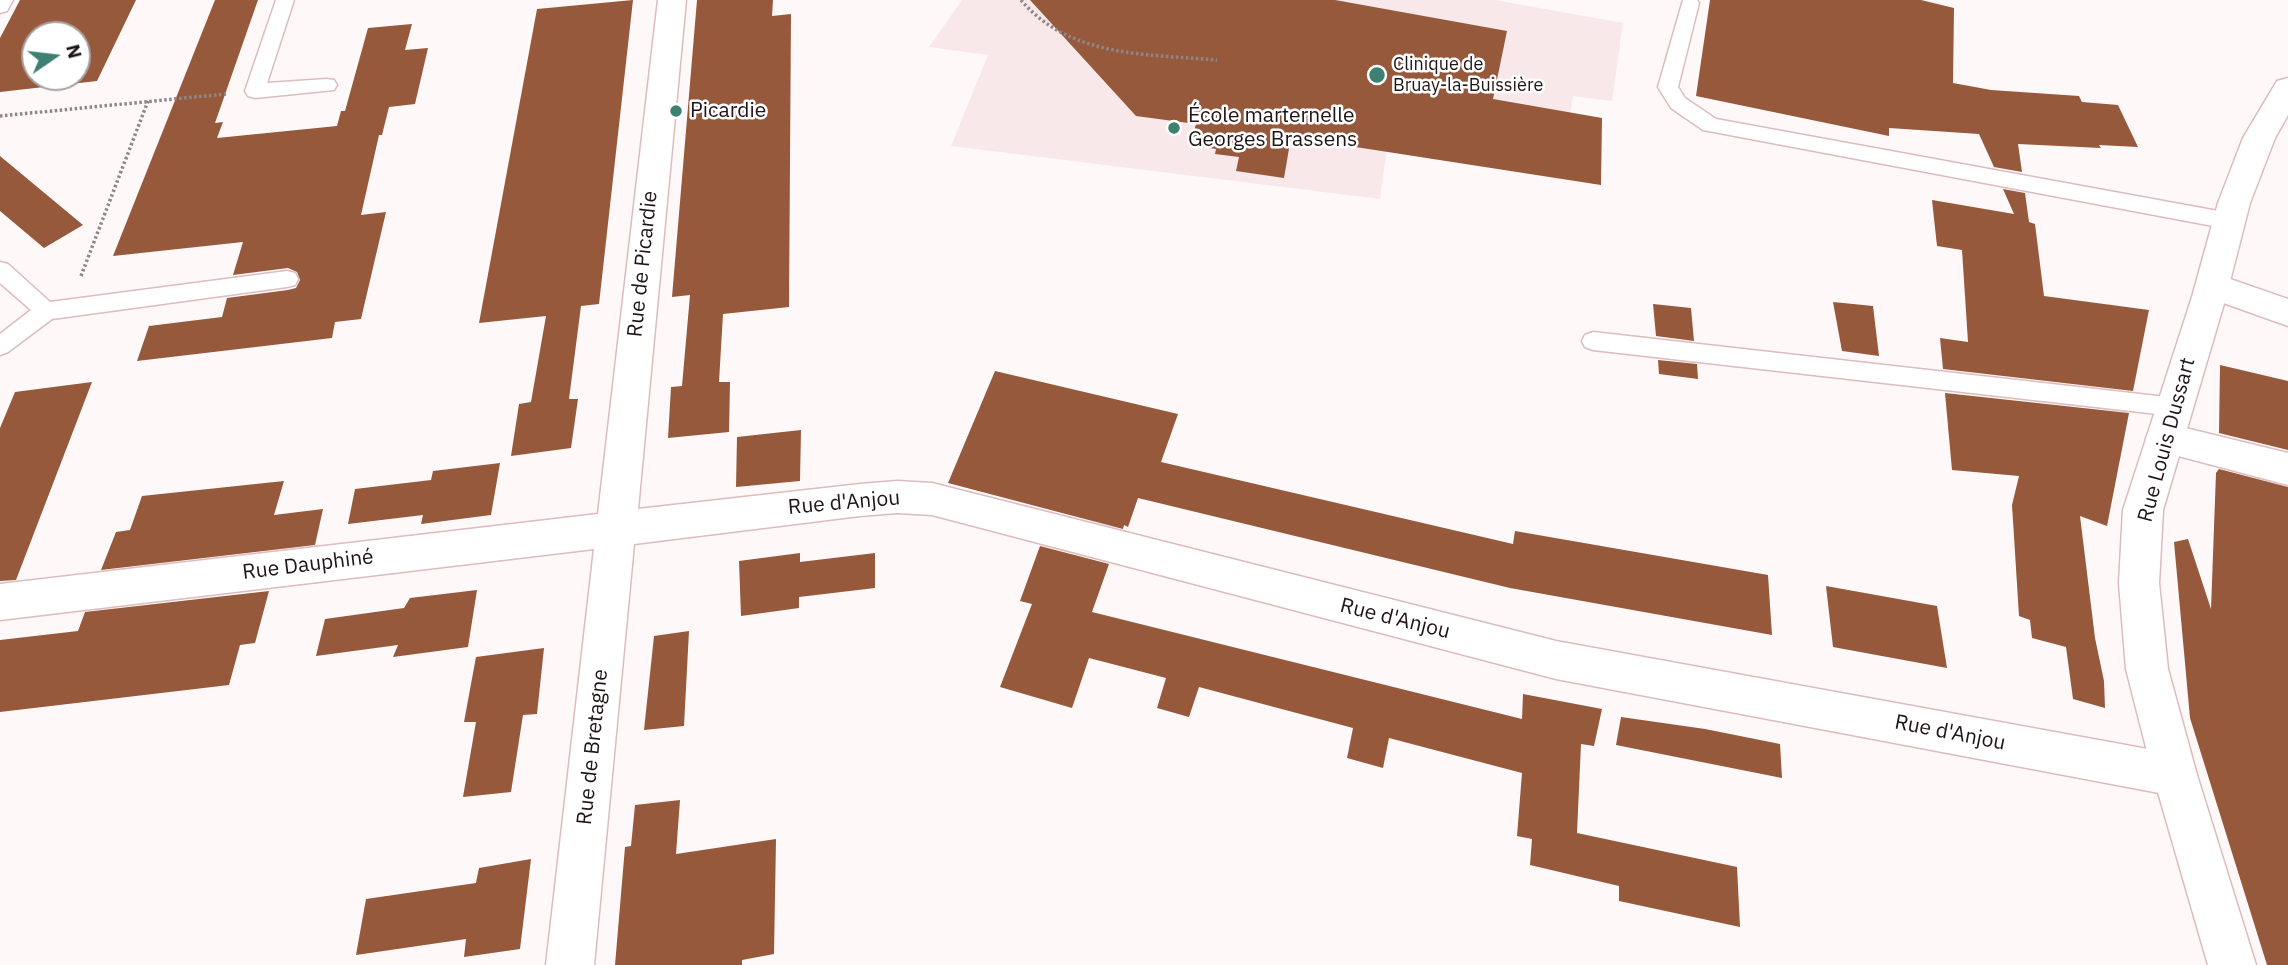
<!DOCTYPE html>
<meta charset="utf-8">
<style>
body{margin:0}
#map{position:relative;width:2288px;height:965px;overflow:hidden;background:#fff8f9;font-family:"IBM Plex Sans",sans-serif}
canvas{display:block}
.north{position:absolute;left:21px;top:21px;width:70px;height:70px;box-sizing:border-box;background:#fff;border:2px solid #a6a1a2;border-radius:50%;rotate:76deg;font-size:19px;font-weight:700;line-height:28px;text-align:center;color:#201516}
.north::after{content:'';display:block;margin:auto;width:24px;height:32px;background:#3e8173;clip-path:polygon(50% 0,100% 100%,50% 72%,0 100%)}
</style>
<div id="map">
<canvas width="2288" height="965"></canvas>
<div class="north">N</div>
</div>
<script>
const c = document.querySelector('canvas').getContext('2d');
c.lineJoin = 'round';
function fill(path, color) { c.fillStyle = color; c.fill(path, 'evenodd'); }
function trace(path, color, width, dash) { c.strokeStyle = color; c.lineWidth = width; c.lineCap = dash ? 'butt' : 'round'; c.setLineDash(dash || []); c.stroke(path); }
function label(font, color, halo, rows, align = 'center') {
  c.font = font + ' "IBM Plex Sans",sans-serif'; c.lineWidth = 5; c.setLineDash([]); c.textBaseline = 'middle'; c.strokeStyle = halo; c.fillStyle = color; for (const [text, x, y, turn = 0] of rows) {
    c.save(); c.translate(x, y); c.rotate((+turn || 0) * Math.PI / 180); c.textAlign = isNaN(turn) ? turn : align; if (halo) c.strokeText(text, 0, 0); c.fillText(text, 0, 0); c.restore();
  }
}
fill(new Path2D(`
 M962 0H1495L1623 23 1612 101 1573 96 1570 113 1392 110 1380 199 951 146 988 55 929 47Z`), '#f9e8e9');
fill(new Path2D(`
 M20 0H136L97 81 0 92V38ZM35 35H77V77H35Z
 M215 0H258L215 123 223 122 217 138 337 126 341 111H345L368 28 412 24 405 50 428 48 415 104 389 107 382 135H379L361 215 386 212 361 319 335 322 332 338 137 361 149 326 222 317 227 298 288 290 296 288 300 280 297 272 288 268 233 275 243 242 113 256Z
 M633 0 599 304 581 306 569 399H578L571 448 511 456 519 404 531 402 546 316 479 323 537 9Z
 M697 0H773L772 16 791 14 789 307 723 314 719 382H730L729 432 668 438 671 387 682 386 690 295 672 297Z
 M1030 0H1335L1507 31 1493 99 1602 118 1601 185 1291 137 1284 178 1236 171 1239 157 1215 154 1216 149 1190 145 1196 124 1136 116Z
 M1710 0H1921L1954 8 1953 83 1991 90 2079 96 2082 102 2118 105 2138 147 2099 145 2101 148 2018 144 2022 172 1994 167 1979 134 1889 128V136L1696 96Z
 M0 156 83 225 44 248 0 211Z
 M2003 189 2025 193 2029 222 2035 224 2044 296 2149 310 2133 391 1943 369 1940 338 1968 342 1962 250 1937 246 1932 200 2014 214Z
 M1833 302 1873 306 1879 356 1842 351Z
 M1653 304 1691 308 1694 341 1656 336Z
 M1658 360 1697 364 1698 379 1659 374Z
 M2220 365 2288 381V450L2219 433Z
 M995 371 1178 414 1161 462 1513 544 1515 531 1768 575 1772 635 1510 588 1138 498 1128 527 1124 525 1123 529 948 483Z
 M92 382 16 580 0 581V428L15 392Z
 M1945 393 2129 413 2107 526 2080 516 2095 638 2104 681 2105 708 2073 699 2066 647 2032 638 2030 620 2019 616 2012 505 2019 476 1952 470Z
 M801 430 800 481 736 487 737 437Z
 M500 463 491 515 421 524 423 515 348 524 355 489 431 480 433 471Z
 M2219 469 2288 487V965H2267L2190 718 2174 542 2188 539 2211 609 2216 473Z
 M284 481 274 515 323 509 315 545 101 570 116 532 130 530 142 496Z
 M1040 546 1109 564 1092 612 1522 719 1523 694 1602 709 1594 746 1581 744 1577 833 1737 867 1740 927 1619 901V886L1530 865 1532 839 1517 836 1522 773 1389 738 1383 768 1347 758 1353 728 1199 687 1189 717 1157 708 1166 678 1089 658 1072 708 1000 687 1032 604 1020 601Z
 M800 553V562L875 553V588L799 597V608L741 616 739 561Z
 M1826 586 1937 606 1947 668 1833 647Z
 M477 590 468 647 393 657 398 645 316 656 325 619 404 608 410 598Z
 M269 591 255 643 240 645 229 685 0 712V640L78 631 85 612Z
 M689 631 684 726 644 730 654 636Z
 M544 648 537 714 523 715 511 792 463 797 476 722H464L476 657Z
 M1621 717 1705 729 1780 744 1782 778 1616 745Z
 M680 800 676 854 776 839 774 954 742 960V965H615L625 847 631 846 635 805Z
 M531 859 520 949 464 957 466 939 356 955 366 899 476 883 479 868Z`), '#96593b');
const lane = new Path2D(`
 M0 0H13L7 11 0 13Z
 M276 0H294L267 83 327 79 334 80 337 85 334 90 255 98 248 96 245 91Z
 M1683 0H1697L1699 3 1678 87 1685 98 1716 119 2229 213 2236 216 2240 221 2236 226 2229 229 1703 130 1671 108 1658 87Z
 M0 262 8 264 50 302 287 271 295 273 298 279 295 285 287 287 52 319 8 352 0 355V334L31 310 0 283Z
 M1593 332 2175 398 2183 400 2187 407 2183 414 2175 416 1593 350 1585 347 1582 341 1585 335Z`);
const street = new Path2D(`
 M658 0H686L638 509 860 484 897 481 932 483 1556 641 2175 754 2191 760 2197 775 2191 790 2175 796 1556 679 932 515 897 513 860 516 634 544 594 965H546L594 549 0 620V584L598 514Z
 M2213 273 2288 299V326L2201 295 2196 286 2201 277Z
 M2165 423 2288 453V485L2152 449 2146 438 2152 427Z`);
const secondary = new Path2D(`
 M2288 78V115L2275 138 2250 203 2226 297 2163 510 2159 583 2168 669 2197 775 2256 965H2208L2153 775 2126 669 2119 583 2123 510 2192 297 2218 203 2243 138 2277 81Z`);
trace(lane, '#dcbcbe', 3);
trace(street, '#dcbcbe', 3);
trace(secondary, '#dcbcbe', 3);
trace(new Path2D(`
 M1021 0C1070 58 1147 54 1217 60
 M0 116 226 94
 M81 276 148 101`), '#8f8687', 3.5, [2.5, 2.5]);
fill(lane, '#fff');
fill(street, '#fff');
fill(secondary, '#fff');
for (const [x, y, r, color] of [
 [1377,75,9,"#3e8173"],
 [676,111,7,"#3e8173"],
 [1174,128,7,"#3e8173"]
]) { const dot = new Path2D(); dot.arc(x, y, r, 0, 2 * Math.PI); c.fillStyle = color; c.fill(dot); trace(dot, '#fff', 2.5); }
label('18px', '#201516', '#fff', [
 ["Clinique de",1393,65],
 ["Bruay-la-Buissière",1393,86]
], 'left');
label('21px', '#201516', '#fff', [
 ["Picardie",690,111],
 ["École marternelle",1188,116],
 ["Georges Brassens",1188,140]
], 'left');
label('21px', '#201516', '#fff', [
 ["Rue de Picardie",643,264,-84],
 ["Rue Louis Dussart",2167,440,-75],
 ["Rue d'Anjou",844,503,-5],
 ["Rue Dauphiné",308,565,-7],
 ["Rue d'Anjou",1395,619,14],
 ["Rue d'Anjou",1950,733,11],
 ["Rue de Bretagne",593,747,-84]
]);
</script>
